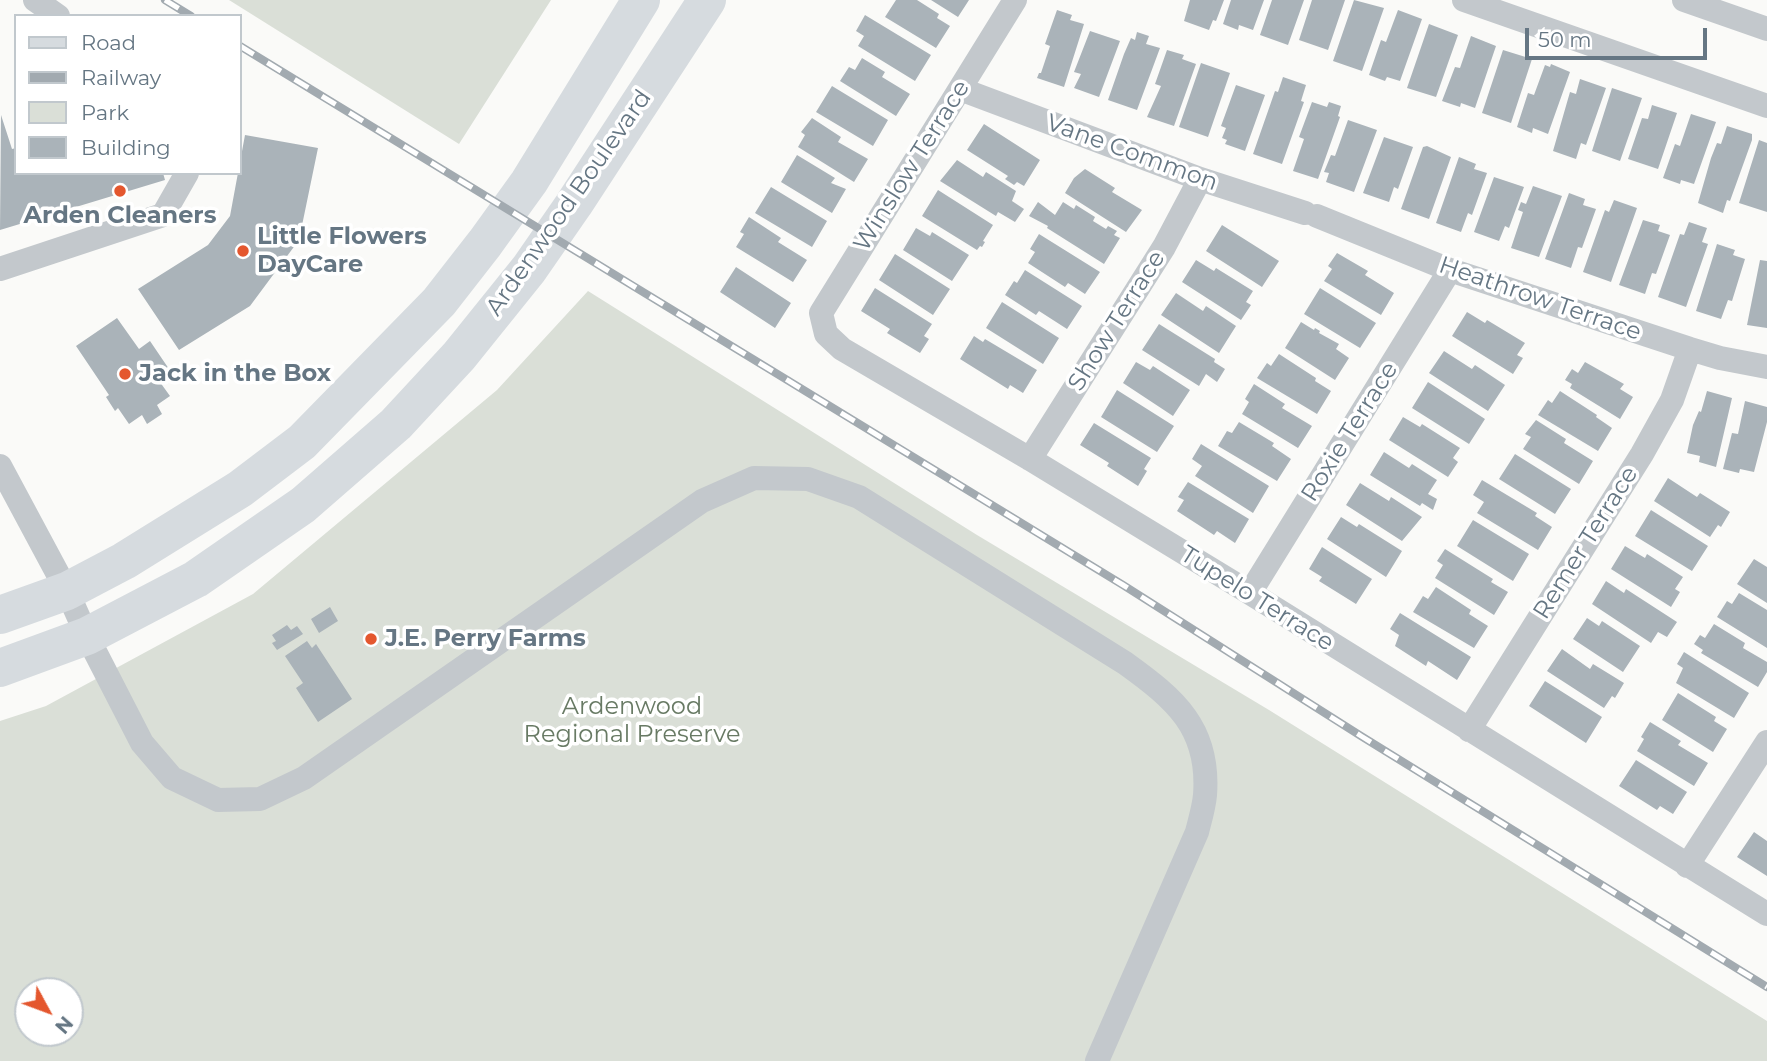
<!DOCTYPE html>
<style>
body{margin:0}
#map{position:relative;width:1767px;height:1061px;overflow:hidden;background:#fafaf8;font-family:Montserrat,sans-serif}
canvas{display:block}
.legend{position:absolute;left:14px;top:14px;width:228px;height:161px;box-sizing:border-box;background:#fff;border:2px solid #c1c8cd;margin:0;padding:9px 12px;list-style:none;font-size:21px;color:#657683}
.legend li{display:flex;align-items:center;gap:14px;height:35px}
.legend b{width:35px;border:2px solid #c1c8cd}
.north{position:absolute;left:14px;top:977px;width:70px;height:70px;box-sizing:border-box;background:#fff;border:2px solid #c1c8cd;border-radius:50%;rotate:131deg;font-size:19px;font-weight:700;line-height:28px;text-align:center;color:#657683}
.north::after{content:'';display:block;margin:auto;width:24px;height:32px;background:#e4572e;clip-path:polygon(50% 0,100% 100%,50% 72%,0 100%)}
.scale{position:absolute;left:1525px;top:28px;width:182px;height:32px;box-sizing:border-box;border:4px solid #657683;border-top:0;padding-left:9px;font-size:21px;line-height:24px;white-space:nowrap;color:#657683;-webkit-text-stroke:5px #fff;paint-order:stroke}
</style>
<div id="map">
<canvas width="1767" height="1061"></canvas>
<ul class="legend">
<li><b style="height:9px;background:#d6dbdf"></b>Road</li>
<li><b style="height:9px;background:#a2aab0"></b>Railway</li>
<li><b style="height:19px;background:#dadfd7"></b>Park</li>
<li><b style="height:19px;background:#aab3b9"></b>Building</li>
</ul>
<div class="north">N</div>
<div class="scale">50 m</div>
</div>
<script>
const c = document.querySelector('canvas').getContext('2d');
c.lineJoin = 'round';
function fill(path, color) { c.fillStyle = color; c.fill(path, 'evenodd'); }
function trace(path, color, width, dash) { c.strokeStyle = color; c.lineWidth = width; c.lineCap = dash ? 'butt' : 'round'; c.setLineDash(dash || []); c.stroke(path); }
function label(font, color, halo, rows, align = 'center') {
  c.font = font + ' Montserrat,sans-serif'; c.lineWidth = 7; c.setLineDash([]); c.textBaseline = 'middle'; c.strokeStyle = halo; c.fillStyle = color; for (const [text, x, y, turn = 0] of rows) {
    c.save(); c.translate(x, y); c.rotate((+turn || 0) * Math.PI / 180); c.textAlign = isNaN(turn) ? turn : align; if (halo) c.strokeText(text, 0, 0); c.fillText(text, 0, 0); c.restore();
  }
}
fill(new Path2D(`
 M229 0H551L459 144Z
 M588 291 977 535 1269 710 1767 1021V1061H0V721L46 706 253 594 497 390ZM28 991H70V1033H28Z`), '#dadfd7');
fill(new Path2D(`
 M896 0H917L939 14 937 18 950 26 936 48 885 17Z
 M931 0H969L958 17Z
 M1190 0H1224L1216 21 1213 20 1209 30 1184 21Z
 M1231 0H1264L1253 30 1239 25 1238 30 1223 24Z
 M1272 0H1304L1288 45 1260 35Z
 M1312 0H1345L1328 50 1299 40Z
 M1354 0 1384 8 1362 71 1333 61Z
 M1057 10 1072 15 1070 20 1084 24 1064 87 1037 78 1039 73H1041L1050 46 1045 44Z
 M1398 10 1422 19 1400 81 1387 77 1385 81 1369 75 1381 40 1386 42Z
 M865 15 931 55 915 81 858 46 864 36 856 31Z
 M1429 24 1458 35 1436 97 1407 88Z
 M1090 31 1120 41 1099 97 1074 88 1081 74 1074 72Z
 M1137 32 1149 36 1146 44 1160 48 1137 110 1108 100 1124 54 1131 38 1135 40Z
 M1471 36 1496 46 1475 108 1461 103 1460 107 1442 101 1455 67 1460 68Z
 M1167 50 1184 55 1182 59 1196 64 1174 126 1147 117 1161 86 1155 84Z
 M1503 50 1532 59 1511 123 1482 113Z
 M862 58 885 72 882 77 910 94 896 116 840 81 849 67 855 70Z
 M1201 63 1230 73 1208 137 1179 127Z
 M1551 64 1570 72 1548 134 1533 128 1532 133 1517 127 1528 93 1534 95 1545 65 1550 67Z
 M1283 77 1306 85 1301 101 1304 102 1282 164 1253 154 1275 91 1278 92Z
 M1580 79 1606 88 1586 145 1581 143 1576 159 1553 151 1570 92 1576 94Z
 M1236 85 1265 95 1245 151 1225 144 1227 140 1222 138 1226 128 1221 126Z
 M832 86 888 120 873 146 816 112Z
 M1612 88 1642 98 1620 161 1592 151Z
 M1312 102 1327 107 1329 102 1341 106 1338 116 1340 117 1318 179 1293 171 1304 139 1299 137Z
 M1652 105 1677 113 1658 169 1628 159 1642 118 1648 119Z
 M1691 114 1716 122 1694 184 1681 180 1680 184 1663 178 1675 144 1680 146Z
 M1 115 12 149 16 148V173H163L165 180 0 230Z
 M812 118 841 137 838 142 868 159 854 182 798 147 805 135 801 132Z
 M1348 120 1377 130 1354 192 1326 182 1329 173 1324 172 1331 155 1335 156Z
 M984 124 1040 160 1024 186 1017 182 1014 185 1005 179 1008 176 967 150Z
 M1727 126 1752 134V140L1730 201 1727 200 1723 213 1698 203 1711 158 1717 143 1721 144Z
 M245 135 318 148 299 240 250 306 179 350 138 289 208 245 230 216Z
 M1384 137 1413 147 1398 189 1394 187 1389 202 1363 193Z
 M1759 140 1767 143V212L1739 203Z
 M1427 146 1451 157 1429 219 1401 209 1423 147Z
 M797 155 835 178 831 183 846 189 832 213 781 182Z
 M1459 157 1476 164 1474 169 1487 173 1472 215 1468 213 1461 232 1436 223Z
 M957 160 983 177 986 172 1016 191 1012 201 1024 209 1015 222 998 212 996 216 940 181Z
 M1085 169 1115 188 1112 192 1142 210 1126 232 1065 193 1074 178Z
 M1494 177 1524 187 1509 228 1505 226 1499 241 1474 232Z
 M1533 186 1562 196 1539 257 1511 248 1523 212 1518 210 1521 202 1526 204Z
 M771 187 827 221 812 247 755 213Z
 M938 190 993 225 983 241 985 242 982 247 980 246 977 250 922 216Z
 M1569 193 1585 199 1583 205 1596 209 1582 248 1578 247 1571 268 1545 259Z
 M1614 200 1637 208 1611 282 1583 272 1605 210 1609 212Z
 M1038 202 1055 215 1063 202 1074 209 1076 205 1095 217 1093 221 1106 229 1108 226 1117 231 1114 235 1120 238 1104 264 1047 228 1048 226 1029 216Z
 M749 217 781 238 778 242 807 260 793 282 736 247 744 234 740 232Z
 M1643 220 1660 225 1658 231 1670 235 1656 274 1652 273 1645 294 1619 285Z
 M1689 222 1707 228 1702 242 1708 244 1686 307 1658 297 1680 234 1684 235Z
 M1222 225 1279 261 1262 287 1206 251Z
 M916 228 930 236 932 232 969 255 952 281 903 250Z
 M1039 234 1100 272 1085 294 1068 283 1065 287 1028 263 1035 252 1030 249Z
 M1717 244 1735 250 1733 255 1745 259 1732 301 1728 300 1721 319 1696 311Z
 M1337 253 1368 271 1365 275 1394 293 1381 315 1324 281 1332 269 1328 266Z
 M895 254 950 289 933 315 879 280Z
 M1196 260 1214 271 1216 268 1253 291 1246 302 1251 305 1241 320 1182 282Z
 M1760 260 1767 261V328L1747 325Z
 M736 267 791 303 775 328 720 292Z
 M1025 270 1082 306 1067 329 1039 311 1036 315 1005 295 1014 281 1017 283Z
 M875 288 932 324 924 336 929 339 920 353 887 333 890 329 861 311Z
 M1320 288 1376 323 1360 348 1304 314Z
 M1176 293 1203 311 1206 306 1236 326 1219 353 1161 315Z
 M1002 302 1059 338 1043 364 986 328Z
 M1467 312 1485 323 1487 320 1525 343 1517 355 1523 358 1513 374 1452 336Z
 M117 318 139 349 150 341 169 369 157 378 170 396 157 405 162 414 147 424 142 415 129 424 118 408 115 411 106 397 109 395 76 346Z
 M1301 322 1314 330 1315 328 1320 331 1319 333 1339 344 1336 349 1349 358 1335 380 1285 348Z
 M1159 324 1215 359 1214 362 1225 369 1217 382 1206 374 1199 386 1142 350Z
 M974 336 983 342 985 339 1037 370 1023 393 1010 385 1008 389 960 359Z
 M1444 351 1472 369 1475 365 1505 385 1488 411 1429 373Z
 M1279 354 1316 378 1315 381 1331 391 1317 414 1257 378 1267 363 1271 366Z
 M1136 362 1150 370 1153 366 1190 390 1173 416 1123 383Z
 M1585 362 1624 384 1620 389 1633 397 1620 419 1570 388 1572 384 1565 380 1572 369 1578 373Z
 M1428 382 1485 419 1469 444 1412 408Z
 M1254 384 1285 404 1282 408 1312 426 1298 448 1242 414 1249 402 1245 399Z
 M1117 390 1174 426 1157 452 1101 417Z
 M1560 391 1597 415 1596 417 1612 428 1598 451 1538 415 1548 400 1552 403Z
 M1707 391 1732 398 1716 467 1699 462 1700 456 1687 453 1693 425 1699 411 1701 412Z
 M1745 401 1767 407V422L1754 472 1740 469 1739 473 1723 469 1732 433 1738 434Z
 M1403 417 1420 427 1422 424 1460 448 1453 458 1458 462 1448 477 1389 440Z
 M1536 420 1566 439 1564 443 1593 461 1579 484 1523 449 1531 437 1525 434Z
 M1239 422 1274 443 1272 446 1291 459 1277 481 1218 446 1227 431 1232 433Z
 M1094 423 1151 458 1144 469 1147 471 1138 486 1107 466 1109 463 1080 445Z
 M1201 444 1269 486 1253 513 1195 476 1202 466 1192 459Z
 M1384 452 1409 468 1412 464 1437 480 1428 494 1437 499 1433 510 1422 503 1420 506 1370 475Z
 M1515 454 1571 489 1555 514 1499 479Z
 M1668 478 1697 497 1700 493 1730 512 1721 527 1718 525 1710 537 1654 501Z
 M1482 480 1537 513 1535 516 1552 527 1538 550 1477 513 1484 502 1473 495Z
 M1188 482 1249 519 1235 543 1217 531 1214 535 1177 511 1184 500 1178 497Z
 M1360 483 1389 501 1391 497 1422 517 1402 541 1346 505Z
 M1651 510 1708 546 1692 571 1635 536Z
 M1341 517 1357 527 1359 524 1402 551 1386 577 1327 539Z
 M1473 520 1529 554 1513 581 1457 546Z
 M1625 546 1645 558 1647 554 1683 577 1675 589 1680 592 1671 607 1611 569Z
 M1322 547 1372 579 1356 604 1319 581 1322 577 1309 569Z
 M1445 549 1493 579 1491 582 1508 592 1494 615 1435 578 1443 565 1437 561Z
 M1754 559 1767 567V603L1737 584Z
 M1606 581 1624 593 1626 589 1677 622 1667 637 1658 632 1651 643 1592 604Z
 M1436 587 1471 610 1469 614 1488 626 1474 648 1413 612 1423 596 1428 599Z
 M1739 593 1767 610V648L1717 617 1727 601 1732 604Z
 M330 607 338 621 319 633 311 619Z
 M1400 613 1471 657 1457 680 1428 661 1426 666 1395 646 1399 635 1390 629Z
 M1587 618 1599 626 1602 621 1640 646 1623 672 1573 639Z
 M1714 624 1745 643 1743 648 1767 662V672L1758 687 1701 653 1703 650 1694 644 1700 635 1705 638Z
 M287 625 291 630 297 626 303 634 277 650 272 643 276 641 272 635Z
 M307 641 312 648 316 644 352 699 318 722 296 688 303 683 285 656Z
 M1562 649 1590 669 1593 664 1624 683 1615 698 1612 696 1604 708 1547 671Z
 M1684 652 1749 693 1734 718 1676 683 1683 668 1677 664Z
 M1545 681 1602 717 1586 743 1529 706Z
 M1678 693 1716 717 1714 721 1727 729 1713 752 1662 720Z
 M1650 722 1681 741 1678 745 1708 763 1694 786 1637 751 1644 739 1641 737Z
 M1636 760 1687 792 1673 814 1660 806 1657 810 1619 786Z
 M1754 832 1767 841V876L1737 857Z`), '#aab3b9');
trace(new Path2D(`
 M35 0 58 16
 M1015 0 821 313 826 334 842 349 1030 459 1250 593 1767 914
 M1464 0 1767 106
 M1684 0 1767 29
 M960 89 1200 179 1305 213
 M1317 216 1450 270 1690 349 1720 358 1767 367
 M0 269 163 215 187 173
 M1030 459 1164 247 1200 179
 M0 466 67 591 87 636 142 743 172 778 218 800 260 799 304 778 702 501 754 478 808 479 859 497 1125 663C1175 699 1210 728 1205 795 1204 807 1200 820 1197 832L1097 1061
 M1250 593 1450 270
 M1469 730 1642 454 1672 400 1690 349
 M1687 866 1767 742`), '#c3c8cc', 24);
trace(new Path2D(`
 M0 615 67 591 124 561 240 489 302 442 439 302 485 243 529 182 641 0
 M0 668 87 636 196 579 303 505 396 424 459 356 529 269 574 204 707 0`), '#d6dbdf', 38);
const rail = new Path2D(`
 M165 0 191 16
 M240 46 1123 585 1361 736 1767 987`);
trace(rail, '#a2aab0', 8);
trace(rail, '#fff', 5, [16]);
for (const [x, y, r, color] of [
 [120,191,7,"#e4572e"],
 [243,251,7,"#e4572e"],
 [125,374,7,"#e4572e"],
 [371,639,7,"#e4572e"]
]) { const dot = new Path2D(); dot.arc(x, y, r, 0, 2 * Math.PI); c.fillStyle = color; c.fill(dot); trace(dot, '#fff', 2.5); }
label('24px', '#657683', '#fff', [
 ["Vane Common",1132,153,20],
 ["Winslow Terrace",912,166,-58],
 ["Ardenwood Boulevard",569,203,-55],
 ["Heathrow Terrace",1540,299,19],
 ["Show Terrace",1117,321,-58],
 ["Roxie Terrace",1350,432,-58],
 ["Remer Terrace",1586,543,-58],
 ["Tupelo Terrace",1257,599,32]
]);
label('bold 24px', '#657683', '#fff', [
 ["Arden Cleaners",120,216,"center"],
 ["Little Flowers",257,237],
 ["DayCare",257,265],
 ["Jack in the Box",139,374],
 ["J.E. Perry Farms",385,639]
], 'left');
label('24px', '#687a64', '#fff', [
 ["Ardenwood",632,707],
 ["Regional Preserve",632,735]
]);
</script>
